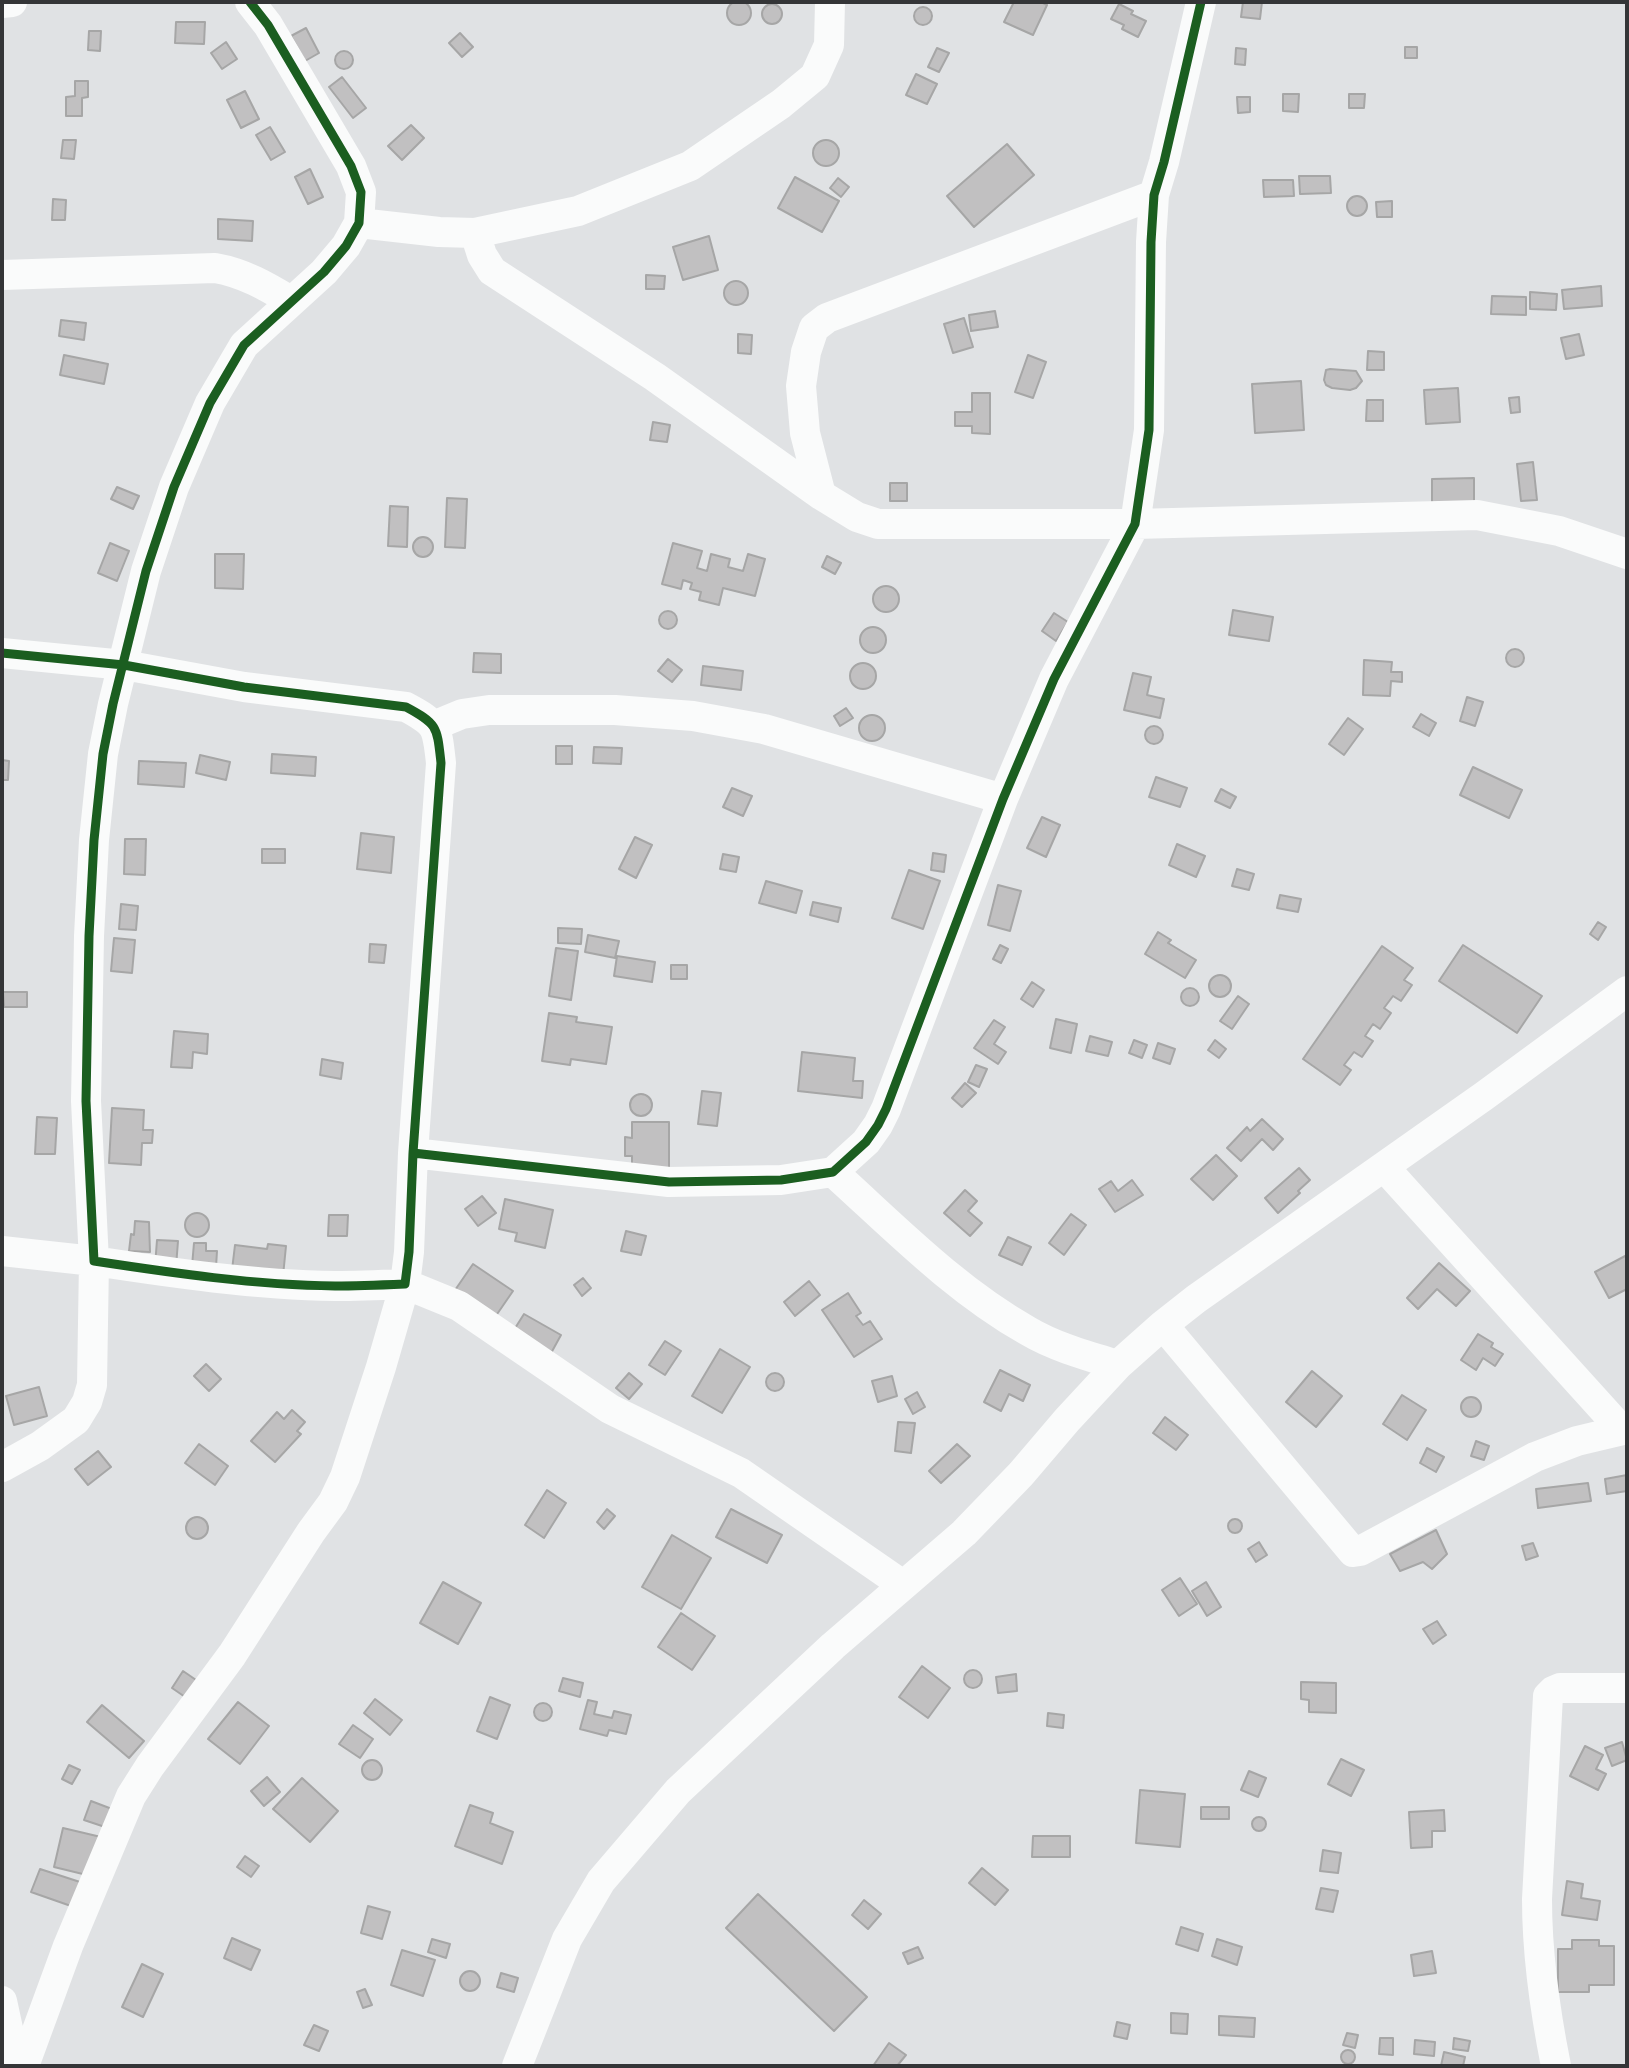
<!DOCTYPE html>
<style>
body{margin:0}
#map{position:relative;width:1629px;height:2068px;overflow:hidden;background:#e0e2e4;font-family:Inter,sans-serif}
canvas{display:block}
.frame{position:absolute;inset:0;border:4px solid #343537;pointer-events:none}
</style>
<div id="map">
<canvas width="1629" height="2068"></canvas>
<div class="frame"></div>
</div>
<script>
const c = document.querySelector('canvas').getContext('2d');
c.lineJoin = 'round';
function fill(path, color) { c.fillStyle = color; c.fill(path, 'evenodd'); }
function trace(path, color, width, dash) { c.strokeStyle = color; c.lineWidth = width; c.lineCap = dash ? 'butt' : 'round'; c.setLineDash(dash || []); c.stroke(path); }
const building = new Path2D(`
 M727 13a12 12 0 1 1 24 0a12 12 0 1 1-24 0Z
 M1014 2H1041L1047 5 1033 35 1004 22Z
 M1243 2H1262L1260 19 1241 17Z
 M762 14a10 10 0 1 1 20 0a10 10 0 1 1-20 0Z
 M1119 4 1133 11 1131 14 1146 21 1138 37 1122 29 1124 25 1111 19Z
 M914 16a9 9 0 1 1 18 0a9 9 0 1 1-18 0Z
 M176 22H205L204 44 175 43Z
 M306 28 319 53 305 61 291 36Z
 M89 31H101L100 51 88 50Z
 M460 33 473 47 462 57 449 43Z
 M226 42 237 59 222 69 211 53Z
 M1405 47H1417V58H1405Z
 M937 48 949 53 939 72 928 67Z
 M1236 48 1246 49 1245 65 1235 64Z
 M335 60a9 9 0 1 1 18 0a9 9 0 1 1-18 0Z
 M916 74 937 84 927 104 906 95Z
 M342 77 366 108 353 118 329 87Z
 M75 81H88V97L82 98V116H66V97L75 96Z
 M245 91 259 119 241 128 227 100Z
 M1283 94H1299L1298 112 1283 111Z
 M1349 94H1365L1364 108H1349Z
 M1237 97H1250V112L1238 113Z
 M411 125 424 138 402 160 388 146Z
 M270 127 285 152 271 160 256 135Z
 M63 140H76L74 159 61 158Z
 M813 153a13 13 0 1 1 26 0a13 13 0 1 1-26 0Z
 M1007 144 1034 175 974 227 947 196Z
 M310 169 323 197 308 204 295 177Z
 M1299 176H1330L1331 193 1300 194Z
 M795 177 839 201 822 232 778 208Z
 M838 178 849 187 841 197 830 188Z
 M1263 180H1293L1294 196 1264 197Z
 M1347 206a10 10 0 1 1 20 0a10 10 0 1 1-20 0Z
 M53 199 66 200 65 220H52Z
 M1392 201V217H1377L1376 202Z
 M218 219 253 221 252 241 218 239Z
 M709 236 718 270 683 280 673 247Z
 M646 275 665 276 664 289H646Z
 M724 293a12 12 0 1 1 24 0a12 12 0 1 1-24 0Z
 M1601 286 1602 306 1564 309 1562 290Z
 M1530 292 1557 294 1556 310 1530 309Z
 M1492 296 1526 297V315L1491 314Z
 M995 311 998 327 971 331 969 315Z
 M964 318 973 347 953 353 944 324Z
 M61 320 86 323 84 340 59 336Z
 M738 334 752 335 751 354 738 353Z
 M1579 334 1584 355 1566 359 1561 338Z
 M1368 351 1384 352V370H1367Z
 M64 355 108 364 104 384 60 375Z
 M1028 355 1046 362 1033 398 1015 392Z
 M1330 369 1356 371 1362 381 1356 388 1350 390 1332 388 1326 385 1324 380 1326 370Z
 M1301 381 1304 430 1255 433 1252 384Z
 M1458 388 1460 422 1426 424 1424 390Z
 M972 393H990V434L972 433V426H955V412H972Z
 M1519 397 1520 412 1511 413 1509 398Z
 M1367 400H1383V421H1366Z
 M653 422 670 425 667 442 650 440Z
 M1533 462 1537 500 1521 501 1517 464Z
 M1474 478V504L1432 505V479Z
 M890 483H907V501H890Z
 M117 487 139 496 133 509 111 499Z
 M447 498 467 499 465 548 445 547Z
 M390 506 408 507 407 547 388 546Z
 M413 547a10 10 0 1 1 20 0a10 10 0 1 1-20 0Z
 M110 543 129 551 117 581 98 573Z
 M673 543 702 551 697 568 707 571 711 554 730 559 728 567 743 571 748 554 765 559 755 596 723 588 719 605 699 600 701 592 690 589 692 583 683 580 681 589 662 584Z
 M215 554H244L243 589 215 588Z
 M827 556 841 563 835 574 822 567Z
 M873 599a13 13 0 1 1 26 0a13 13 0 1 1-26 0Z
 M1233 610 1273 617 1269 641 1229 635Z
 M659 620a9 9 0 1 1 18 0a9 9 0 1 1-18 0Z
 M1054 613 1068 622 1056 641 1042 631Z
 M860 640a13 13 0 1 1 26 0a13 13 0 1 1-26 0Z
 M1506 658a9 9 0 1 1 18 0a9 9 0 1 1-18 0Z
 M474 653 501 654V673L473 672Z
 M668 659 682 670 672 682 658 671Z
 M1364 660 1392 662 1391 672H1402V682L1391 681 1390 696 1363 695Z
 M850 676a13 13 0 1 1 26 0a13 13 0 1 1-26 0Z
 M703 666 743 671 741 690 701 685Z
 M1133 673 1151 677 1147 695 1164 699 1160 718 1124 710Z
 M1467 697 1483 702 1475 726 1460 721Z
 M846 708 853 718 840 726 834 716Z
 M1421 714 1436 723 1429 736 1413 727Z
 M859 728a13 13 0 1 1 26 0a13 13 0 1 1-26 0Z
 M1348 718 1363 729 1344 755 1329 744Z
 M1145 735a9 9 0 1 1 18 0a9 9 0 1 1-18 0Z
 M556 746H572V764H556Z
 M594 747 622 748 621 764 593 763Z
 M272 754 316 757 315 776 271 773Z
 M200 755 230 762 226 780 196 773Z
 M2 760 9 761 8 780H2Z
 M139 761 186 763 184 787 138 784Z
 M1473 767 1522 790 1509 818 1460 795Z
 M1156 777 1187 788 1180 807 1149 797Z
 M732 788 752 796 743 816 723 807Z
 M1221 789 1236 797 1230 808 1215 801Z
 M1042 817 1060 825 1046 857 1027 848Z
 M361 833 394 837 391 873 357 869Z
 M635 837 652 845 636 878 619 869Z
 M125 839H146L145 875 124 874Z
 M1177 844 1205 856 1196 877 1169 865Z
 M262 849H285V863H262Z
 M933 853 946 855 944 872 931 870Z
 M723 854 739 857 736 872 720 869Z
 M1237 869 1254 874 1249 890 1232 886Z
 M909 870 940 881 923 929 892 918Z
 M766 881 802 891 796 913 759 903Z
 M998 885 1021 891 1010 931 988 925Z
 M1280 895 1301 899 1298 912 1277 908Z
 M813 902 841 908 838 922 810 915Z
 M121 904 138 906 136 930 119 929Z
 M1598 922 1606 927 1598 940 1590 934Z
 M558 928 582 929 581 944 558 943Z
 M1158 932 1171 940 1168 943 1196 960 1185 978 1145 954Z
 M588 935 619 941 615 958 585 952Z
 M114 938 135 940 132 973 111 971Z
 M370 944 386 945 384 963 369 962Z
 M1000 945 1008 949 1001 963 993 959Z
 M1463 945 1542 996 1517 1033 1439 981Z
 M1382 946 1413 968 1404 980 1412 985 1401 1001 1393 996 1384 1008 1391 1013 1380 1029 1373 1024 1365 1036 1373 1041 1362 1057 1354 1052 1344 1065 1351 1070 1340 1085 1303 1059Z
 M556 948 578 951 571 1000 549 996Z
 M617 956 655 962 652 982 614 976Z
 M671 965H687V979H671Z
 M1209 986a11 11 0 1 1 22 0a11 11 0 1 1-22 0Z
 M1032 982 1044 990 1033 1007 1021 999Z
 M1181 997a9 9 0 1 1 18 0a9 9 0 1 1-18 0Z
 M3 992H27V1007H4Z
 M1238 996 1249 1004 1232 1029 1220 1021Z
 M549 1013 577 1017 576 1022 612 1027 606 1064 571 1059 570 1065 542 1061Z
 M1056 1019 1077 1024 1071 1053 1050 1048Z
 M994 1020 1005 1027 994 1044 1006 1052 998 1064 974 1048Z
 M174 1031 208 1034 207 1054 193 1052 192 1068 171 1067Z
 M1090 1036 1112 1042 1108 1056 1086 1051Z
 M1134 1040 1147 1045 1142 1058 1129 1053Z
 M1215 1040 1226 1049 1219 1058 1208 1050Z
 M1158 1043 1175 1049 1170 1064 1153 1058Z
 M802 1052 855 1058 853 1081H863L862 1098 798 1091Z
 M322 1059 343 1063 341 1079 320 1075Z
 M976 1065 987 1069 979 1087 968 1082Z
 M965 1083 976 1093 962 1107 952 1098Z
 M702 1091 721 1093 717 1126 698 1124Z
 M630 1105a11 11 0 1 1 22 0a11 11 0 1 1-22 0Z
 M112 1108 144 1110 143 1130H153L152 1143H142L141 1165 109 1163Z
 M37 1117 57 1118 55 1154H35Z
 M1262 1119 1283 1139 1273 1150 1262 1139 1241 1161 1227 1148 1247 1127 1250 1131Z
 M632 1122H669V1169H632V1156H625V1137L632 1138Z
 M1216 1155 1237 1176 1213 1200 1191 1179Z
 M1299 1168 1310 1180 1298 1191 1300 1193 1278 1213 1265 1198Z
 M1132 1180 1143 1195 1115 1212 1099 1189 1111 1181 1118 1191Z
 M965 1190 977 1201 968 1211 982 1223 970 1236 944 1213Z
 M482 1196 496 1213 478 1226 465 1209Z
 M505 1199 553 1210 545 1248 515 1241 517 1233 499 1229Z
 M185 1225a12 12 0 1 1 24 0a12 12 0 1 1-24 0Z
 M1071 1214 1086 1225 1064 1255 1049 1243Z
 M329 1215H348L347 1236H328Z
 M135 1221 149 1222 150 1252 129 1251 131 1234 134 1235Z
 M626 1231 646 1236 641 1255 621 1251Z
 M1008 1237 1031 1247 1022 1265 999 1255Z
 M157 1240 178 1241 176 1267 155 1266Z
 M194 1243H206V1251H217L216 1267 192 1266Z
 M268 1244 286 1246 283 1276 232 1270 235 1245 267 1249Z
 M1627 1255V1289L1609 1298 1595 1272Z
 M1439 1263 1470 1291 1456 1306 1437 1289 1418 1309 1407 1298Z
 M473 1264 513 1291 493 1320 453 1293Z
 M583 1278 591 1288 582 1296 574 1285Z
 M809 1281 820 1295 795 1316 784 1302Z
 M848 1293 861 1313 856 1316 863 1325 870 1321 882 1339 854 1357 822 1310Z
 M524 1314 561 1335 550 1355 512 1333Z
 M1478 1334 1493 1343 1491 1347 1503 1354 1495 1366 1483 1358 1476 1370 1461 1360Z
 M665 1341 681 1351 665 1375 649 1365Z
 M720 1349 750 1367 722 1413 692 1396Z
 M206 1364 221 1379 209 1391 194 1376Z
 M1000 1370 1030 1385 1023 1401 1009 1394 1001 1411 984 1402Z
 M1312 1371 1342 1396 1316 1427 1286 1402Z
 M629 1373 642 1384 629 1399 616 1388Z
 M766 1382a9 9 0 1 1 18 0a9 9 0 1 1-18 0Z
 M892 1376 897 1396 878 1402 872 1381Z
 M39 1387 47 1416 14 1425 6 1396Z
 M917 1392 925 1407 913 1414 905 1399Z
 M1402 1395 1426 1410 1407 1440 1383 1424Z
 M1461 1407a10 10 0 1 1 20 0a10 10 0 1 1-20 0Z
 M292 1410 305 1422 297 1431 301 1434 275 1462 251 1441 277 1412 284 1419Z
 M1165 1417 1188 1435 1176 1450 1153 1433Z
 M898 1422 915 1423 911 1453 895 1451Z
 M1476 1441 1489 1446 1484 1460 1471 1456Z
 M199 1444 228 1466 215 1485 185 1463Z
 M957 1444 970 1456 941 1483 929 1471Z
 M1427 1448 1444 1457 1436 1472 1420 1463Z
 M98 1451 111 1467 88 1485 75 1469Z
 M1627 1475V1491L1607 1494 1605 1479Z
 M1588 1483 1591 1501 1538 1508 1536 1489Z
 M547 1490 566 1503 544 1538 525 1525Z
 M607 1509 615 1516 604 1529 597 1522Z
 M731 1509 782 1535 767 1563 716 1537Z
 M186 1528a11 11 0 1 1 22 0a11 11 0 1 1-22 0Z
 M1228 1526a7 7 0 1 1 14 0a7 7 0 1 1-14 0Z
 M1436 1530 1447 1554 1432 1569 1423 1562 1400 1571 1390 1554Z
 M672 1535 711 1558 681 1609 642 1587Z
 M1259 1542 1267 1555 1256 1562 1248 1549Z
 M1533 1543 1538 1556 1526 1560 1522 1546Z
 M1180 1578 1197 1604 1179 1616 1162 1590Z
 M443 1582 481 1603 458 1644 420 1623Z
 M1206 1582 1221 1607 1207 1616 1192 1591Z
 M681 1613 715 1636 692 1670 658 1647Z
 M1437 1621 1446 1635 1433 1644 1423 1629Z
 M922 1666 950 1688 928 1718 899 1697Z
 M964 1679a9 9 0 1 1 18 0a9 9 0 1 1-18 0Z
 M183 1671 199 1682 188 1699 172 1688Z
 M1016 1674 1017 1691 998 1693 996 1677Z
 M563 1678 583 1683 580 1697 559 1691Z
 M1301 1682 1336 1683V1713L1309 1712V1700L1301 1699Z
 M490 1697 510 1705 497 1739 477 1731Z
 M375 1699 402 1720 390 1735 364 1713Z
 M588 1700 597 1702 594 1714 612 1718 614 1711 631 1715 626 1734 609 1730 607 1736 580 1729Z
 M238 1702 269 1726 240 1764 208 1739Z
 M534 1712a9 9 0 1 1 18 0a9 9 0 1 1-18 0Z
 M102 1705 144 1741 129 1758 87 1722Z
 M1048 1713 1064 1715 1063 1728 1047 1726Z
 M353 1725 373 1739 360 1758 339 1744Z
 M1622 1742 1627 1760 1612 1766 1605 1748Z
 M1585 1746 1603 1755 1596 1769 1606 1774 1598 1790 1570 1776Z
 M1341 1759 1364 1770 1351 1796 1328 1784Z
 M362 1770a10 10 0 1 1 20 0a10 10 0 1 1-20 0Z
 M69 1765 80 1770 72 1784 62 1779Z
 M1249 1771 1266 1778 1258 1797 1241 1790Z
 M267 1777 280 1792 264 1806 251 1791Z
 M302 1778 338 1811 310 1842 273 1809Z
 M1140 1790 1185 1794 1180 1847 1136 1843Z
 M91 1801 112 1809 105 1827 84 1820Z
 M470 1805 493 1813 490 1823 513 1832 502 1864 455 1846Z
 M1201 1807H1229V1819H1201Z
 M1444 1810 1445 1831H1432V1847L1411 1848 1409 1812Z
 M1252 1824a7 7 0 1 1 14 0a7 7 0 1 1-14 0Z
 M63 1828 101 1837 91 1876 54 1867Z
 M1033 1836H1070V1857H1032Z
 M1323 1850 1341 1853 1338 1873 1320 1871Z
 M245 1856 259 1866 251 1877 237 1867Z
 M982 1868 1008 1890 995 1905 969 1883Z
 M40 1869 80 1882 71 1906 31 1892Z
 M1567 1881 1583 1884 1581 1898 1600 1901 1597 1920 1562 1915Z
 M1321 1888 1338 1891 1333 1912 1316 1909Z
 M758 1894 867 1997 834 2031 726 1928Z
 M864 1900 881 1914 868 1929 852 1915Z
 M368 1906 390 1912 382 1939 361 1933Z
 M1181 1927 1203 1934 1198 1951 1176 1944Z
 M232 1938 260 1950 251 1970 224 1958Z
 M432 1939 450 1944 446 1958 428 1952Z
 M1217 1939 1242 1947 1237 1965 1212 1956Z
 M1572 1940H1599V1946H1614V1985H1589V1992H1558V1949H1572Z
 M918 1947 923 1958 908 1964 903 1953Z
 M402 1950 435 1960 423 1996 391 1985Z
 M1432 1951 1436 1973 1414 1976 1411 1955Z
 M142 1964 163 1974 143 2017 122 2007Z
 M460 1981a10 10 0 1 1 20 0a10 10 0 1 1-20 0Z
 M501 1973 518 1978 514 1992 497 1987Z
 M365 1989 372 2005 363 2008 357 1992Z
 M1171 2013 1188 2014 1187 2034 1171 2033Z
 M1219 2016 1255 2018 1254 2037 1219 2035Z
 M1117 2022 1130 2025 1127 2039 1114 2036Z
 M314 2025 328 2031 319 2051 304 2045Z
 M1347 2033 1358 2035 1355 2048 1343 2045Z
 M1380 2038H1393V2055L1379 2054Z
 M1454 2038 1470 2041 1468 2051 1453 2049Z
 M1415 2040 1435 2042 1434 2056 1414 2054Z
 M889 2043 906 2055 897 2066H873Z
 M1341 2057a7 7 0 1 1 14 0a7 7 0 1 1-14 0Z
 M1444 2052 1465 2057 1463 2066H1441Z`);
fill(building, '#c1c0c1');
trace(building, '#a6a6a6', 2);
trace(new Path2D(`
 M250 2 268 25 351 166 361 192 359 223 346 246 324 272 244 345 210 403 174 487 146 571 113 704 103 754 94 840 89 936 86 1101 94 1261C173 1273 254 1285 335 1286 358 1286 382 1285 405 1284L409 1252 413 1153
 M2 3 12 2
 M359 223 439 232 475 233 578 211 690 166 781 104 815 76 829 45 830 2
 M475 233 482 255 492 271 655 377 821 495 857 517 878 524H1135L1477 515 1559 531 1627 554
 M2 275 215 268C244 273 266 286 291 301
 M821 495 805 433 801 386 806 352 814 328 827 318 1154 195
 M2 653 124 665 244 687 406 707C438 724 437 727 441 763L413 1153 669 1182 781 1180 833 1172 866 1142 878 1125 886 1109 1003 799 1054 679 1135 524 1149 430 1151 242 1154 195 1164 162 1201 2
 M433 726 462 714 489 710H615L693 716 764 729 1003 799
 M1384 1167 1622 1430
 M833 1172C895 1228 954 1289 1028 1331 1055 1347 1088 1356 1118 1365
 M2 1251 94 1261 92 1385 87 1402 76 1420 40 1446 2 1467
 M1163 1325 1353 1552 1360 1551 1535 1457 1577 1441 1627 1429
 M2 2001 16 2066
 M24 2066 68 1946 131 1796 150 1766 232 1655 311 1532 333 1502 345 1477 381 1367 405 1284 459 1306 610 1409 741 1473 903 1585
 M517 2066 567 1939 601 1881 678 1791 833 1646 964 1533 1021 1474 1067 1420 1118 1365 1163 1325 1196 1299 1484 1096 1627 991
 M1556 2066C1545 2011 1537 1956 1537 1899L1548 1696 1553 1691 1560 1688H1627`), '#fafbfb', 30);
trace(new Path2D(`
 M250 2 268 25 351 166 361 192 359 223 346 246 324 272 244 345 210 403 174 487 146 571 113 704 103 754 94 840 89 936 86 1101 94 1261C173 1273 254 1285 335 1286 358 1286 382 1285 405 1284L409 1252 413 1153
 M2 653 124 665 244 687 406 707C438 724 437 727 441 763L413 1153 669 1182 781 1180 833 1172 866 1142 878 1125 886 1109 1003 799 1054 679 1135 524 1149 430 1151 242 1154 195 1164 162 1201 2`), '#1b5e20', 9);
</script>
